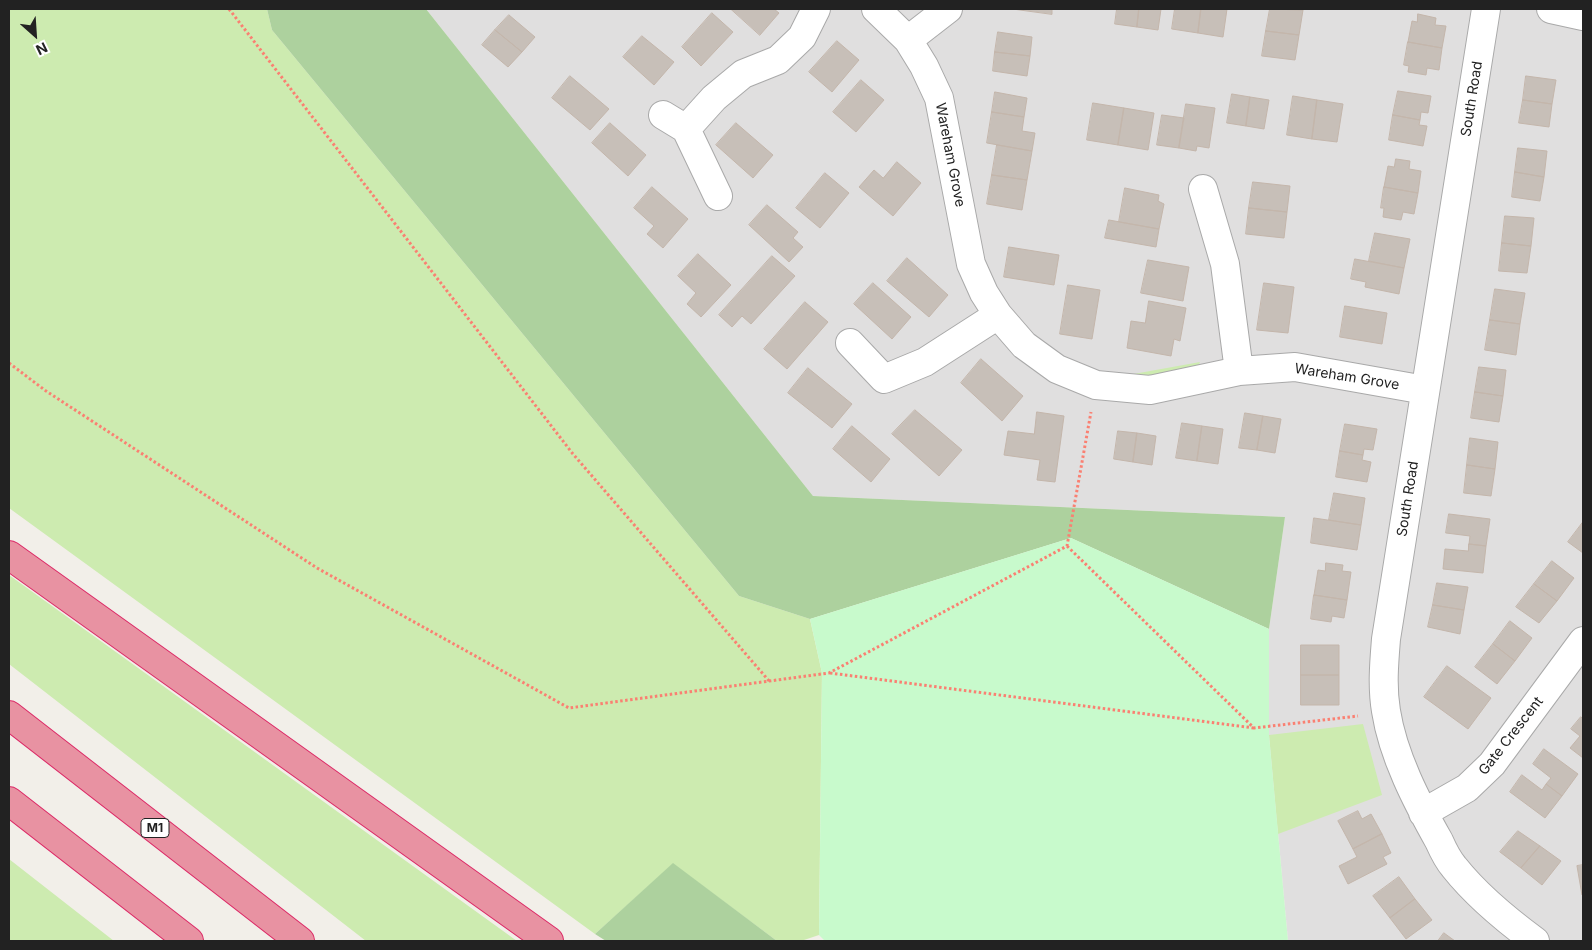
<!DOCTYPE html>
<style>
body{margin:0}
#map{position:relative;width:1592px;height:950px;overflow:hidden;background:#f2efe9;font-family:Inter,sans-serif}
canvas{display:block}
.frame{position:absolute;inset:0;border:10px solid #222;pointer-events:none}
.north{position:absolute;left:10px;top:10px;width:50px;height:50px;-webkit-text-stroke:4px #fff;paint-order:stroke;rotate:154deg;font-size:14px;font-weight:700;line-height:20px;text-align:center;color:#222}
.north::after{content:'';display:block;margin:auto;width:18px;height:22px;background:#222;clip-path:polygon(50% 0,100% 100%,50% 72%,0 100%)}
</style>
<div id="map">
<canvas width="1592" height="950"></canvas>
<div class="frame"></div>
<div class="north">N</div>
</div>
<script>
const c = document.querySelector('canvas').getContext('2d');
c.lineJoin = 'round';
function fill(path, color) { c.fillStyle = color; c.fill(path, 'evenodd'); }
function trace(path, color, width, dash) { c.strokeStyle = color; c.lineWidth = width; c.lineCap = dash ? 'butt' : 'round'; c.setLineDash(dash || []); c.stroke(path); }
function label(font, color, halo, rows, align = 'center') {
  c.font = font + ' Inter,sans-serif'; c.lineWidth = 5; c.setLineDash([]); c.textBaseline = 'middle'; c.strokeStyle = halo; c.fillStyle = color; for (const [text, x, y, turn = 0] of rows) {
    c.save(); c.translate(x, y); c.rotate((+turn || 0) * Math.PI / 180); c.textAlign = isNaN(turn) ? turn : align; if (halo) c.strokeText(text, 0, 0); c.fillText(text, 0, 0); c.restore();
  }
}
fill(new Path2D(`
 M426 9H1583V941H1288L1269 735V629L1285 517 813 496Z`), '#e0dfdf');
fill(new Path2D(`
 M9 9H267L272 30 739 596 810 619 822 673 819 935 801 941H777L673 864 595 934 9 508Z
 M1200 362 1196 372 1153 379 1128 375Z
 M9 575 517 941H366L9 664Z
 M1363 724 1382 795 1278 834 1269 735Z
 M9 859 114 941H9Z`), '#cdebb0');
fill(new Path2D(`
 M267 9H426L813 496 1285 517 1269 629 1071 538 810 619 739 596 272 30Z
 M673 863 777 941H606L595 934Z`), '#add19e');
fill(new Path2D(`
 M1071 538 1269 629V735L1288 941H825L819 935 822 673 810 619Z`), '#c8facc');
const building = new Path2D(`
 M731 9H774L779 13 760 35Z
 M1013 9H1052V14Z
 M1117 9H1139L1137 27 1115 24Z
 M1139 9H1161L1158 30 1137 27Z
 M1175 9H1201L1198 33 1172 29Z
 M1201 9H1227L1223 37 1198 33Z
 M1270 9 1303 10 1299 35 1266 31Z
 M712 13 733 32 701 66 682 47Z
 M1418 14 1436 18 1435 25 1446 26 1442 48 1408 42 1412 21 1417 22Z
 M509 15 535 37 522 52 495 30Z
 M495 30 522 52 508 67 482 45Z
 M1266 31 1299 35 1295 60 1262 56Z
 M998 32 1032 37 1030 56 995 52Z
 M642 36 674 62 654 85 623 57Z
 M837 41 859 60 832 92 809 72Z
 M1408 42 1442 48 1439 70 1427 68 1426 75 1408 72 1409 66 1404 65Z
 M995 52 1030 56 1027 76 993 71Z
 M570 76 609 109 590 130 552 98Z
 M1526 76 1556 80 1552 104 1523 100Z
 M861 80 884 100 856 132 833 112Z
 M1398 91 1431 96 1428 113 1421 112 1420 120 1393 115Z
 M995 92 1027 98 1024 117 992 112Z
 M1232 94 1250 97 1246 126 1227 123Z
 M1293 96 1317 100 1312 139 1287 135Z
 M1250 97 1269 100 1264 129 1246 126Z
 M1317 100 1343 104 1337 142 1312 139Z
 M1523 100 1552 104 1549 127 1519 123Z
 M1093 103 1124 108 1118 145 1087 140Z
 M1186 104 1215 108 1209 148 1197 146 1196 151 1179 148Z
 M1124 108 1154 113 1148 150 1118 145Z
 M992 112 1024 117 1022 131 1035 133 1032 151 987 143Z
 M1162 115 1184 118 1179 148 1157 145Z
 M1393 115 1420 120 1419 125 1427 126 1423 146 1389 140Z
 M610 123 646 155 628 176 592 143Z
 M736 123 773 155 753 178 716 145Z
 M997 145 1032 151 1027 180 992 175Z
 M1518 148 1547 151 1544 177 1515 172Z
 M1396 159 1410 161 1409 169 1421 171 1418 193 1384 187 1388 166 1394 167Z
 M897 162 921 183 893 216 859 187 874 170 883 178Z
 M1515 172 1544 177 1540 201 1512 197Z
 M825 173 849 193 820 228 796 208Z
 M992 175 1027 180 1022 210 987 204Z
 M1253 182 1290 186 1287 212 1249 208Z
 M652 187 688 219 663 248 647 234 654 226 634 208Z
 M1384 187 1418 193 1414 214 1403 212 1401 220 1383 217 1384 208H1381Z
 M1125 188 1159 195 1158 201 1164 204 1159 229 1119 222Z
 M767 205 798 232 793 238 803 247 789 262 749 225Z
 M1249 208 1287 212 1284 238 1246 234Z
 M1505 216 1534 218 1531 246 1502 243Z
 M1109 220 1159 229 1156 247 1105 238Z
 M1375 233 1410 239 1404 268 1369 261Z
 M1502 243 1531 246 1527 273 1499 271Z
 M1009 247 1059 255 1054 285 1004 277Z
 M698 254 731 285 701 317 687 304 696 293 678 276Z
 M772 256 795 276 751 324 742 316 732 327 719 315Z
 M907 258 948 295 929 317 887 281Z
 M1355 259 1404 268 1399 294 1365 287 1366 282 1351 279Z
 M1148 260 1189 267 1183 301 1141 293Z
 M873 283 911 317 892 339 854 304Z
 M1264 283 1294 287 1288 333 1257 330Z
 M1068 285 1100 290 1092 339 1060 334Z
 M1495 289 1525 293 1520 324 1490 320Z
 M1149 301 1186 308 1180 341 1174 339 1171 356 1127 348 1131 321 1145 323Z
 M805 302 828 322 787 369 764 349Z
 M1345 306 1387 313 1382 344 1340 337Z
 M1490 320 1520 324 1516 355 1485 350Z
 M981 359 1023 396 1002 421 961 383Z
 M1479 367 1506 370 1503 396 1475 392Z
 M808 368 852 404 832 428 788 393Z
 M1475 392 1503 396 1499 422 1471 418Z
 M915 410 962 450 939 476 892 434Z
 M1037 412 1064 416 1055 482 1037 480 1040 460 1004 455 1008 431 1034 434Z
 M1245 413 1263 416 1257 450 1239 448Z
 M1263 416 1281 419 1275 453 1257 450Z
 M1182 423 1202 426 1197 461 1176 458Z
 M1345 424 1377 429 1373 450 1364 449 1363 455 1340 451Z
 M852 426 890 459 871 482 833 449Z
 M1202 426 1223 429 1218 464 1197 461Z
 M1118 431 1137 433 1133 462 1114 459Z
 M1137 433 1156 436 1152 465 1133 462Z
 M1470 438 1498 442 1495 469 1467 465Z
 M1340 451 1363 455 1362 460 1371 462 1367 482 1336 477Z
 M1467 465 1495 469 1491 496 1464 493Z
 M1334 493 1365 498 1361 525 1329 520Z
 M1449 514 1490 519 1486 546 1469 544 1470 536 1446 533Z
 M1314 518 1361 525 1357 550 1311 543Z
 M1583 522V553L1568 542Z
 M1469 544 1486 546 1483 573 1443 569 1445 549 1468 551Z
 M1552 561 1574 578 1557 601 1534 584Z
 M1326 563 1343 565 1342 571 1351 572 1347 600 1314 595 1318 570 1325 571Z
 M1437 583 1468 587 1464 610 1433 605Z
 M1534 584 1557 601 1539 623 1516 607Z
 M1314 595 1347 600 1344 618 1332 616 1331 622 1311 619Z
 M1433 605 1464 610 1460 634 1428 627Z
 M1510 621 1532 638 1515 661 1493 644Z
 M1493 644 1515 661 1497 684 1475 667Z
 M1301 645H1339V675H1301Z
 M1447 666 1491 698 1468 729 1424 697Z
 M1301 675H1339V705H1301Z
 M1581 717 1583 719V758L1570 748 1580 736 1571 729Z
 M1544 749 1578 774 1562 796 1546 784 1551 778 1533 764Z
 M1522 775 1542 790 1546 784 1562 796 1545 818 1510 792Z
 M1358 811 1362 819 1371 814 1382 834 1353 849 1338 821Z
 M1518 831 1540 846 1521 868 1500 852Z
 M1382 834 1391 853 1383 857 1387 864 1348 884 1339 866 1357 857 1353 849Z
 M1540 846 1561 861 1542 885 1521 868Z
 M1583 865V895H1582L1577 866Z
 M1399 877 1415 899 1390 918 1373 896Z
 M1415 899 1432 920 1406 939 1390 918Z
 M1444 933 1455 941H1438Z`);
fill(building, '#c7bfb8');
trace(building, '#c4b6ab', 1);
const street = new Path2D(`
 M876 9 908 40 924 66 939 98 971 264 984 293 998 315 1024 345 1057 369 1096 385 1150 390 1239 371 1295 367 1425 390
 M1486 9 1386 639C1384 664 1382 687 1386 711 1393 756 1417 802 1439 841 1443 850 1448 860 1454 867 1477 896 1505 919 1535 941
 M1551 9 1583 16
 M908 40 948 9
 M663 115 686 129
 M1203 189 1225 264 1239 371
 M718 196 686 129 714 98 743 74 778 60 802 37 816 9
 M850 343 884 379 925 362 998 315
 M1423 813 1467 788 1492 764 1583 641`);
const highway = new Path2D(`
 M9 555 549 941
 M9 715 300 941
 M9 801 189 941`);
trace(street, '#a9a9a9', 30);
trace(highway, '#dc2a67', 30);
trace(new Path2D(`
 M229 9 573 454 770 682
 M9 363 46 391 317 568 569 708 829 673 1067 546 1091 412
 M1067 546 1254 728 1358 716
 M830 673 1254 728`), '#fa8072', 3, [2.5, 2.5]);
trace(street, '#fff', 28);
trace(highway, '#e892a2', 28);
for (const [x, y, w] of [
 [155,828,28]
]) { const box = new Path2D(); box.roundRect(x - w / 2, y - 9.5, w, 19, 4); c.fillStyle = '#fff'; c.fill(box); trace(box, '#222', 1); }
label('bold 12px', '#222', null, [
 ["M1",155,828]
]);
label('14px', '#222', '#fff', [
 ["South Road",1472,99,-81],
 ["Wareham Grove",950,155,79],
 ["Wareham Grove",1347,377,9],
 ["South Road",1408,499,-81],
 ["Gate Crescent",1511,736,-52]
]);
</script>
